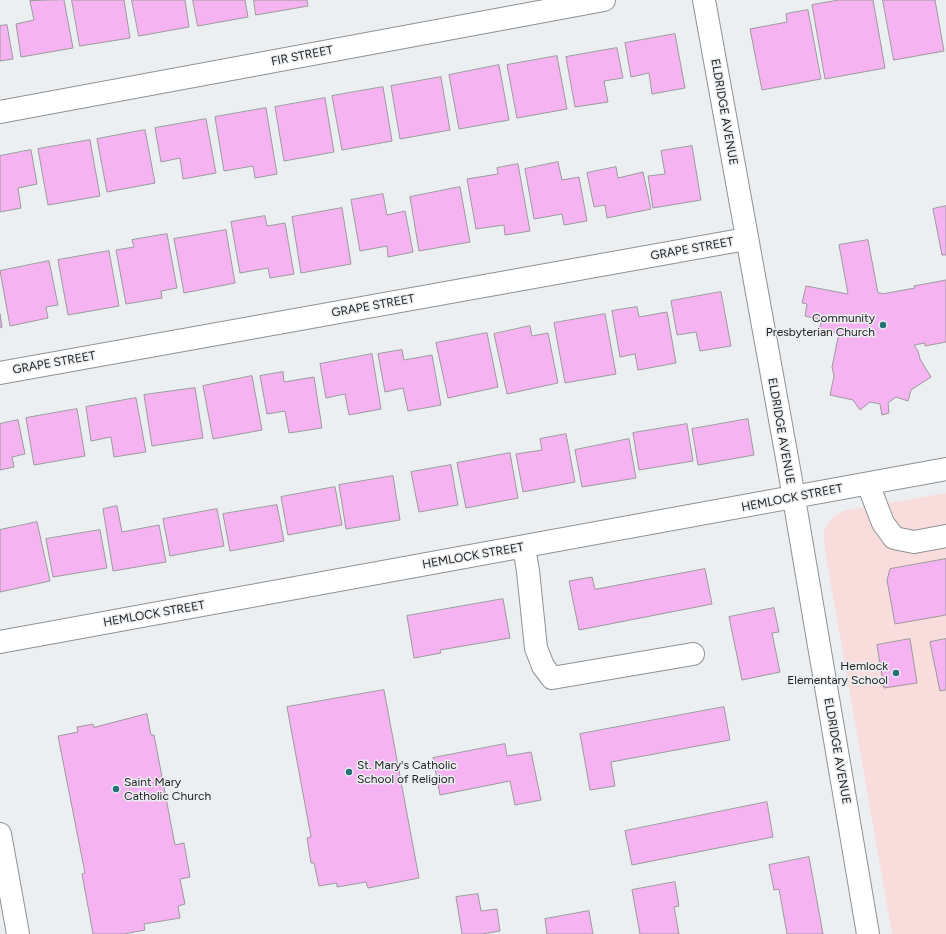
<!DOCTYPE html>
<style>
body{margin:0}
canvas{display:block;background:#eceff1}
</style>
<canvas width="946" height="934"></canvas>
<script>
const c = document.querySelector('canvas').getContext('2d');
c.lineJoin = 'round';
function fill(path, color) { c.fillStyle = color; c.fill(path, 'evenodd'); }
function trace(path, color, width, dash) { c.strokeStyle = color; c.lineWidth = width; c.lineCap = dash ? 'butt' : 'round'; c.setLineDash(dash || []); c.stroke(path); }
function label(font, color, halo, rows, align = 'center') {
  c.font = font + ' Figtree,sans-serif'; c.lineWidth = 3; c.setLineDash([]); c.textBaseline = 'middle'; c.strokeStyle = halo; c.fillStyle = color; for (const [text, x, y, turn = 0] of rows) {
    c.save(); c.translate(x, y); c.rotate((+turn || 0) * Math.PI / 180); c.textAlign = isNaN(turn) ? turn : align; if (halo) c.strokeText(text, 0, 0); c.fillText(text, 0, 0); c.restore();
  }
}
fill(new Path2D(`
 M946 493V934H892L829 574 824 543V531L832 518 843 511Z`), '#f8dddc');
const building = new Path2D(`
 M64 0 73 48 21 57 16 24 34 20 30 1Z
 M72 0H124L130 38 80 46Z
 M132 0H185L189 27 139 36Z
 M193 0H245L248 17 198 26Z
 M254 0H307L308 6 256 15Z
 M839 0H873L885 68 825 79 812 5Z
 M883 0H935L944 51 894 60Z
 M808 10 821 79 762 90 750 29 787 22 786 14Z
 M7 25 13 59 0 61V26Z
 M675 34 685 88 652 94 649 73 631 77 625 43Z
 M617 48 623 78 604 81 608 102 575 107 566 57Z
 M557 56 567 109 517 118 507 65Z
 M499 65 509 120 459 129 449 75Z
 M441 77 450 130 400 139 391 86Z
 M383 87 392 141 342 150 332 96Z
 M325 98 334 152 284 161 275 107Z
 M266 108 277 174 255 178 253 166 224 171 215 117Z
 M206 119 216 173 183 179 180 158 161 162 155 128Z
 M145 130 155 183 107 192 97 139Z
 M90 140 100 196 48 205 38 149Z
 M692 146 701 200 653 208 648 176 665 174 661 151Z
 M31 150 37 184 18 188 21 208 0 212V156Z
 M558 162 562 180 579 177 587 221 564 225 562 214 534 219 525 169Z
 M518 164 530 231 505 235 504 225 476 229 467 179 498 174 497 168Z
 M616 167 618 178 643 172 651 209 607 218 605 205 594 207 587 173Z
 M460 187 470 242 419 251 410 197Z
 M383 194 387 215 405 211 413 252 388 257 387 246 360 251 351 200Z
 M946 206V255H942L933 209Z
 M342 208 351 264 301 273 292 217Z
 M265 216 267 226 285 223 294 274 270 278 268 268 240 273 231 222Z
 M226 230 235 283 184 293 174 239Z
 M167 234 177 288 161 291 162 298 126 304 116 250 134 247 132 240Z
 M868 240 878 293H881L882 294 915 288 914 286 946 280V342L925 346V343L914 345 918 351 920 359 931 377 911 390 908 401 896 397 888 403 889 413 882 415 880 404 870 402 860 410 853 400 830 395 834 376 832 367 839 333 819 329 822 320 805 316 807 304 802 303 806 286 848 294 839 245Z
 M109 251 119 306 68 315 58 260Z
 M49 261 58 305 46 307 48 318 10 326 0 271Z
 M721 292 731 346 700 351 696 332 677 335 671 301Z
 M637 307 639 317 667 312 676 363 638 370 635 354 620 357 612 311Z
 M0 314 2 327 0 328Z
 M605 314 616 374 565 383 554 323Z
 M530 326 532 336 548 333 558 383 507 394 494 334Z
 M487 333 498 387 448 398 436 343Z
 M402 350 404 360 432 355 441 405 408 411 403 388 385 392 378 354Z
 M372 354 381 409 349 415 345 394 326 398 320 364Z
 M283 372 284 382 314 377 322 428 289 433 285 411 267 414 260 376Z
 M252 376 262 430 213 439 203 386Z
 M195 388 203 438 152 446 144 395Z
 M136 398 146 452 114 457 111 437 91 441 86 407Z
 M77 409 85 456 34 465 26 418Z
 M748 419 754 455 698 465 692 429Z
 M18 420 25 454 12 457 14 467 0 470V424Z
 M687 424 693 461 639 470 633 433Z
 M566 434 575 482 523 492 516 454 542 450 540 439Z
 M629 439 636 478 582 487 575 450Z
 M510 453 518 498 466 508 457 463Z
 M451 465 458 505 419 512 411 472Z
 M393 476 400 520 346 529 339 485Z
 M335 487 342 525 288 535 281 497Z
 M277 505 284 541 230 551 223 514Z
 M117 506 122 532 159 525 166 562 113 571 103 509Z
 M217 509 224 546 170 556 163 519Z
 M37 522 50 581 0 592V530Z
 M100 530 107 568 53 577 46 539Z
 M946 559V615L895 624 887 580 890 569Z
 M705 569 712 604 579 630 569 581 592 577 595 589Z
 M503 599 510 638 440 650 441 653 414 658 407 616Z
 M774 608 779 632 772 633 780 672 742 680 729 617Z
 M910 639 917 683 884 688 877 645Z
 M946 639V690L940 691 930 642Z
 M384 690 419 878 368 888 366 882 337 887V883L319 886 314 863H311L307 838 311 837 287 707Z
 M724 707 730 740 611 762 615 786 590 790 580 734Z
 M147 714 151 735H154L175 845 184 843 190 877 180 879 185 904 178 906 180 918 144 924 145 930 124 934H93L82 874 85 873 58 736 78 732 77 727 93 724 94 727Z
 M505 744 507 756 531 752 541 800 515 805 510 781 440 795 433 758Z
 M767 802 773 837 632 865 625 831Z
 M809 857 823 934H787L779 889 774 890 769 865Z
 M675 882 679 906 674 907 679 934H640L632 890Z
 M478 894 481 911 497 909 500 931 482 934H462L456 897Z
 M589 911 593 934H547L545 919Z`);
fill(building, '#f5b3f1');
trace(building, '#9c9a9c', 1);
const minor = new Path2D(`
 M704 0 789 469 868 934
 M0 112 604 0
 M0 373 746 239
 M868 484 883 523 894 538 914 542 946 536
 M524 547 528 571 536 648 543 666 552 678 693 654
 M0 642 946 469
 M0 834 18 934`);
trace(minor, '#8f9193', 24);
trace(minor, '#fff', 22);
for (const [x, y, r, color] of [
 [883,325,4,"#267177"],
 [896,673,4,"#267177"],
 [349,772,4,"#267177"],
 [116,789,4,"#267177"]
]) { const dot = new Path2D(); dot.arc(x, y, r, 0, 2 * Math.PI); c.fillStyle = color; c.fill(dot); trace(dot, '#eceff1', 1.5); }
label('12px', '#222324', '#eceff1', [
 ["FIR STREET",302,56,-11],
 ["ELDRIDGE AVENUE",724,112,80],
 ["GRAPE STREET",692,249,-10],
 ["GRAPE STREET",373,306,-10],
 ["GRAPE STREET",54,363,-10],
 ["ELDRIDGE AVENUE",781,431,80],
 ["HEMLOCK STREET",792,498,-11],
 ["HEMLOCK STREET",473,556,-10],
 ["HEMLOCK STREET",154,614,-10],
 ["ELDRIDGE AVENUE",837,751,80]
]);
label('12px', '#222324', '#eceff1', [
 ["Community",875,318],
 ["Presbyterian Church",875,332],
 ["Hemlock",888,666],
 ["Elementary School",888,680],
 ["St. Mary's Catholic",357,765,"left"],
 ["School of Religion",357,779,"left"],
 ["Saint Mary",124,782,"left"],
 ["Catholic Church",124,796,"left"]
], 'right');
</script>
